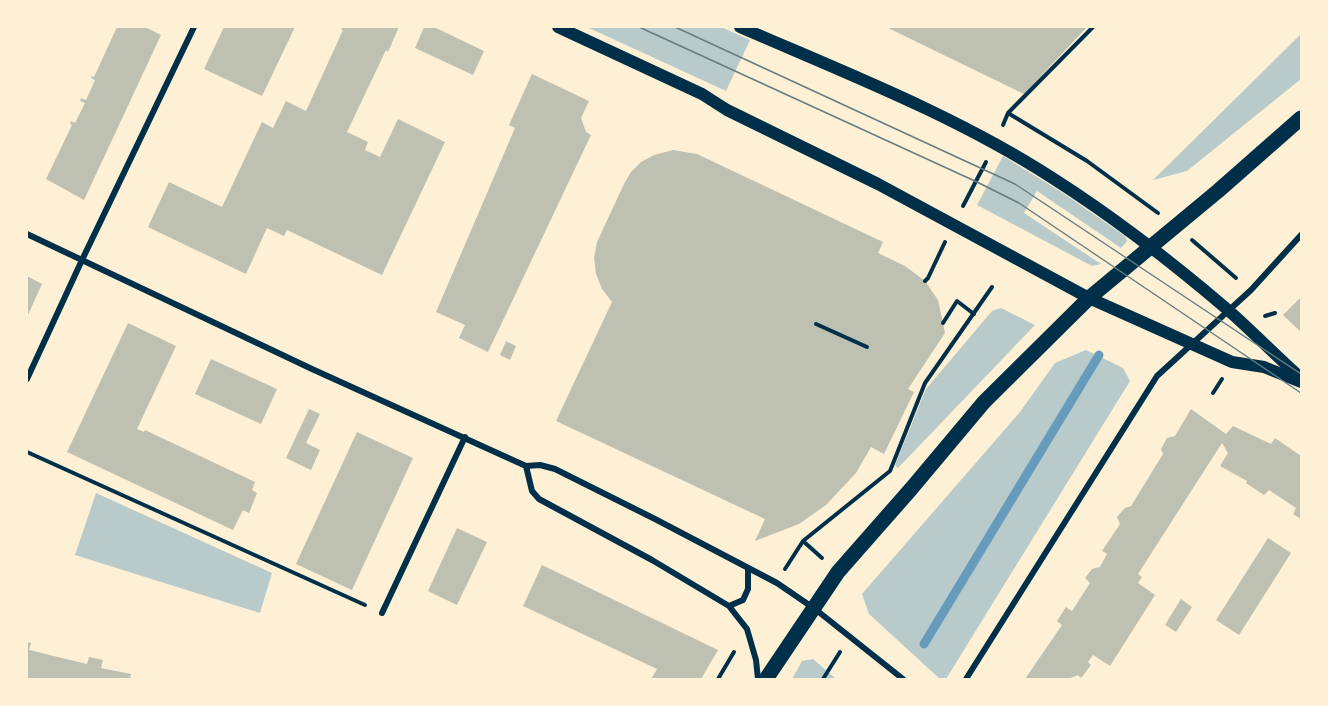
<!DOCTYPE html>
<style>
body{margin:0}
#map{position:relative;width:1328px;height:706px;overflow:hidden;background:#fdf0d5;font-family:Literata,serif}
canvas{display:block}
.frame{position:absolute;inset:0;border:28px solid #fdf0d5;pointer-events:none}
</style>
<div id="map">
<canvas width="1328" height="706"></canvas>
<div class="frame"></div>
</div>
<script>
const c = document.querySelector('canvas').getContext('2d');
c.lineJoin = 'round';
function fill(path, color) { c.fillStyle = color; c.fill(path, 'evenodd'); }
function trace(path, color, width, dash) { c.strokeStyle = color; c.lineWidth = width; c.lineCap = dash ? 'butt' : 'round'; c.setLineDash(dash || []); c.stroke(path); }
fill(new Path2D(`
 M587 27H721L750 40 726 91Z
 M1301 34V79L1187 171 1153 180Z
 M1003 156 1066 195 1125 236 1127 241 1121 248 1037 191 1024 213 1101 264 1092 266 977 205Z
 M1001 308 1035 325 898 468 895 465 926 389 992 311Z
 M1086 350 1123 368 1130 381 946 679H940L869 614 862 594 1020 412 1055 363Z
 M96 493 272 573 260 613 75 555Z
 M813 659 836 679H792L802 661Z`), '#b9caca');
trace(new Path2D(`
 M924 644 1099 355`), '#669bbc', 9);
fill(new Path2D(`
 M117 27H145L161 35 84 200 46 179 72 125 70 124 71 121 75 123 85 103 80 101 81 98 86 100 95 80 91 78 92 76 94 77Z
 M224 27H295L262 96 204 69Z
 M343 27H399L388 52 386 50 347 132 368 142 365 150 380 157 398 119 445 142 382 275 287 230 284 236 267 228 246 274 148 227 169 182 222 207 262 122 273 128 286 101 306 111 343 30H341Z
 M424 27H434L484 51 473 75 415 48Z
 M886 27H1087L1024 94Z
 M532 74 589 101 581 118 586 132 591 135 488 352 459 338 465 325 436 312 515 128 509 125Z
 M673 150 697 154 883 242 878 253 905 266 925 281 938 300 943 323 945 333 908 389 914 392 884 454 871 447 856 473 826 505 799 524 755 541 765 519 556 421 612 302 602 289 596 274 594 258 597 242 624 184 631 172 641 162 654 155Z
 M27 276 42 284 27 317Z
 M1301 297V332L1283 315Z
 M128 323 176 346 137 429 144 432 145 430 255 482 252 490 257 493 249 513 243 510 233 530 67 452Z
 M506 341 516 346 510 360 500 355Z
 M211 359 277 389 261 424 195 394Z
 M309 409 320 414 306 443 320 450 311 470 286 458Z
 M1191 409 1226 434 1233 426 1271 444 1275 438 1301 456V519L1293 514 1296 508 1269 490 1264 495 1246 483 1247 481 1220 466 1228 453 1222 443 1138 574 1142 577 1138 583 1155 595 1110 666 1093 655 1088 662 1091 665 1081 678 1078 675 1068 679H1025L1062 625 1057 621 1066 607 1072 611 1090 583 1085 578 1092 569 1100 567 1107 554 1102 551 1120 524 1117 517 1125 508 1131 506 1163 454 1161 449 1167 438 1175 436Z
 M357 432 413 458 352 590 296 564Z
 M457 528 487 542 457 605 428 591Z
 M1268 538 1291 553 1239 635 1216 620Z
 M542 565 718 650 701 679H651L657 669 523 606Z
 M1181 599 1192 607 1176 632 1165 625Z
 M27 642 31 643 29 650 87 664 89 657 103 660 101 668 131 674 130 679H27Z`), '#bec0b2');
trace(new Path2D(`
 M1008 113 1087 161 1158 213
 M1003 125 1008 113 1093 27
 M963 206 986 162
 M1192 240 1236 278
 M925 281 928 278 945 242
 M1265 316 1275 313
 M943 323 957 301 974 314
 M816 324 867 347
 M1213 393 1222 379
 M27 452 365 605
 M803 541 822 558
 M785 569 803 541 890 471 925 383 992 287
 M718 679 734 652
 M823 679 840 652`), '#003049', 4);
trace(new Path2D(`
 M27 234 312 369 526 466 540 465 555 469 655 519 777 583 815 609 903 679
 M27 379 82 260 194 27
 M526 466 532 491 539 499 652 560 729 606 747 629 756 660 758 679
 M729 606 743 600 748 589V568
 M382 613 465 437
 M966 679 1157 376 1251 290 1301 235`), '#003049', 6);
trace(new Path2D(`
 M558 27 702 94 727 110 878 184 1089 298 1232 362 1264 367 1301 382
 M740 27C846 73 957 116 1054 179 1115 218 1173 263 1228 310 1253 332 1276 356 1301 378`), '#003049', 12);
trace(new Path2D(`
 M766 679 838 572 911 489 984 402 1089 298 1218 191 1301 118`), '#003049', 15);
trace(new Path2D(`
 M639 27 977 182 1019 203 1301 393
 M675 27 1015 184 1301 374`), '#657d81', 1.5);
</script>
